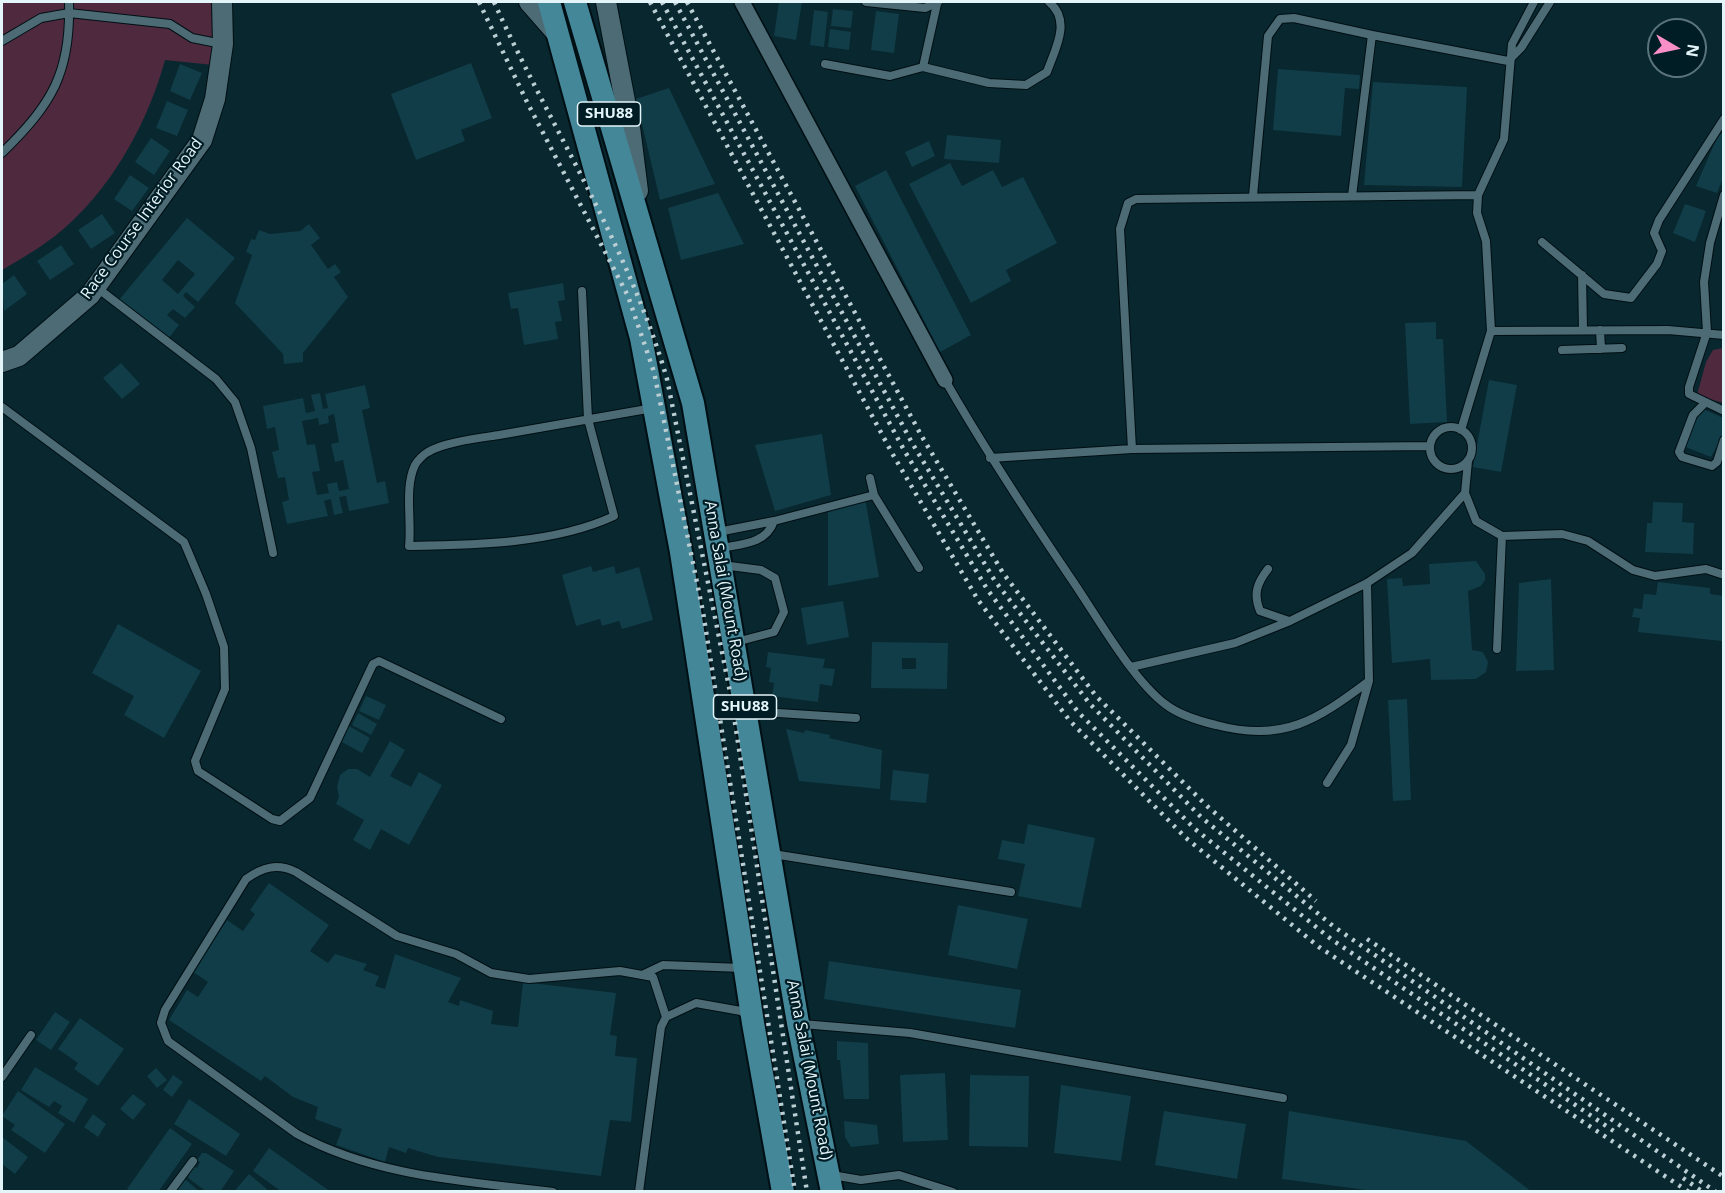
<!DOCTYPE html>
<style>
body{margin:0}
#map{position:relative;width:1725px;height:1193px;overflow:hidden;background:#08272f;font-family:"Open Sans",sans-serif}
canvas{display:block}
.frame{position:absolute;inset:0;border:3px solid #e4f5fa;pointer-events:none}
.north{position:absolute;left:1647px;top:18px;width:60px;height:60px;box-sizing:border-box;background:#001d25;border:2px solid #5b737a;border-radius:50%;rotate:99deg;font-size:16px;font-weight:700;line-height:24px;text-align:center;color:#e4f5fa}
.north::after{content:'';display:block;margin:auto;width:21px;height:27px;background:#fa8fc8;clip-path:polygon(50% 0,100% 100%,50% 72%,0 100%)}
</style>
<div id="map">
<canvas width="1725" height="1193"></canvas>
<div class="frame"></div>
<div class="north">N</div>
</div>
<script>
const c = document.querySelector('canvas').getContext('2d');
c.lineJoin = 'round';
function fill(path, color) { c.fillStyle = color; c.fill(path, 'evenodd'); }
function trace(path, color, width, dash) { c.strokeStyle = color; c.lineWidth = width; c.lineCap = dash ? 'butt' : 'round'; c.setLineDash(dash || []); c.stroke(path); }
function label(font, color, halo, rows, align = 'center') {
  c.font = font + ' "Open Sans",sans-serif'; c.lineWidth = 4.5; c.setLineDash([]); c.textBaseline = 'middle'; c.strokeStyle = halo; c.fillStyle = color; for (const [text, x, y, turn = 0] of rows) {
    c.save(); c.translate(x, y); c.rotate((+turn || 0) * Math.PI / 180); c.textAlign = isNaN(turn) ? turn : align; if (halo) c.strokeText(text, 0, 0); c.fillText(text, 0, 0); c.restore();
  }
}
fill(new Path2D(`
 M2 2H216L213 65 165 60C149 119 115 182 70 223 50 242 26 256 2 270Z
 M1723 348V403L1697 395 1706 362 1713 350Z`), '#4f2a3e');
fill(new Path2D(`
 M779 2H802L796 40 774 36Z
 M833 9 853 11 851 28 831 26Z
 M814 10 828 12 824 47 810 45Z
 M876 11 899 14 894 53 871 50Z
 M830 29 851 32 849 50 828 47Z
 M471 63 492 118 461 130 465 141 416 160 391 94Z
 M180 64 202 73 190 100 170 91Z
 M1278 69 1360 75 1359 89 1345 88 1341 136 1273 130Z
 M1373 82 1467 87 1462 187 1364 185Z
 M669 88 715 184 660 200 636 99Z
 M167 101 188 110 177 136 156 128Z
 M1719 133 1724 135V176L1717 193 1696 186Z
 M947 135 1001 140 999 163 944 159Z
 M151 138 170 151 154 175 135 162Z
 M929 141 935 156 912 167 905 152Z
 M950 163 962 186 993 170 1002 187 1023 177 1057 243 1006 270 1011 281 971 303 909 184Z
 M886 170 971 335 940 352 855 186Z
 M130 175 149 188 132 211 114 199Z
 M718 193 744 244 681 260 668 208Z
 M1685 204 1706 211 1695 242 1673 233Z
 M102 214 115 233 91 249 78 230Z
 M187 218 235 258 198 302 186 292 183 296 195 307 185 318 173 309 167 315 179 325 168 339 119 300ZM178 260 195 274 178 294 162 280Z
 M309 224 320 238 311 245 328 269 335 264 341 272 334 277 348 297 303 353V362L284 364 283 354 235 303 252 255 246 252 251 239 255 240 259 230 270 234 300 231Z
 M61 245 74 264 50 280 37 261Z
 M14 275 27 294 4 311 2 284Z
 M563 283 565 300 558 301 562 321 555 322 558 339 524 345 518 308 511 309 508 293Z
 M1436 322V339H1443L1447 422 1410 424 1405 323Z
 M121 363 140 384 122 399 103 378Z
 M1489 380 1517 385 1501 472 1473 467Z
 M365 385 370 408 362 410 377 483 385 481 389 503 349 511 346 496 339 497 343 513 334 515 331 499 324 501 328 516 287 524 282 502 289 500 285 477 278 478 272 452 279 450 275 427 267 429 263 406 303 398 306 413 315 411 311 395 320 393 323 409 328 408 325 394ZM334 414 339 442 331 444 335 462 343 460 349 489 339 491 337 482 327 484 329 493 317 495 312 472 320 471 315 444 307 445 302 421 318 418 319 425 329 423 328 416Z
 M1701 408 1723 418 1724 434 1711 457 1683 446Z
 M822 434 831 495 775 511 755 445Z
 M865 498 879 577 828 586V512Z
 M1653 502 1683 503 1682 522 1694 523 1693 554 1645 552 1647 523H1652Z
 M1476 561 1485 574V580L1481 586 1468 591 1472 650 1483 652 1488 662 1486 672 1476 679 1431 680 1430 659 1392 663 1387 579 1402 578 1403 586 1430 584 1429 564Z
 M591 566 593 572 614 566 616 574 639 567 653 620 622 629 619 621 602 626 600 619 576 626 562 575Z
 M1551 579 1554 670 1516 671 1519 583Z
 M1658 582 1710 588V594L1724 596 1722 641 1638 632 1640 618 1632 617 1634 608 1642 609 1644 594 1656 595Z
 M843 601 849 637 807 645 801 608Z
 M118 624 201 671 164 738 124 715 134 696 92 673Z
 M872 642 948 643 947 689 871 688ZM902 658H916V669H902Z
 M768 652 825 659 823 668 835 669 832 686 820 684 818 702 772 696 774 683 769 682 771 668 766 667Z
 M366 696 386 705 379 720 359 711Z
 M1407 699 1411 800 1393 801 1388 700Z
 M358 713 377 724 371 735 352 725Z
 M349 726 370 738 362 753 340 741Z
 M786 729 804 733 805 730 830 735 829 738 882 750 880 789 799 781Z
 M390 741 405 750 390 776 411 787 419 772 442 785 409 845 381 829 370 850 353 840 364 820 336 804 339 797 337 787 340 775 348 769H357L370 777Z
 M893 770 929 774 926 803 890 800Z
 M1028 824 1095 838 1081 908 1018 896 1025 864 998 859 1002 840 1024 844Z
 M269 883 329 925 310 951 328 963 335 954 367 964 363 970 379 976 375 986 385 989 395 954 461 978 448 1002 459 1006 460 1000 493 1011 491 1024 518 1027 523 982 616 993 610 1035 617 1036 615 1056 637 1058 631 1122 610 1120 601 1176 438 1157 408 1148 406 1153 389 1147 385 1162 336 1145 342 1129 315 1119 318 1107 293 1097 265 1076 261 1081 169 1020 187 990 198 997 208 982 193 972 227 920 243 931 255 914 250 910Z
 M958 905 1028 919 1017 969 948 955Z
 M829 961 1021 990 1015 1028 824 999Z
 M55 1012 70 1022 51 1050 36 1040Z
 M80 1018 124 1049 98 1086 74 1069 78 1063 58 1049Z
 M837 1041 868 1043 869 1099H844L840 1060H837Z
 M35 1067 88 1099 74 1123 58 1113 62 1106 54 1101 49 1107 21 1090Z
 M156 1068 167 1080 157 1088 147 1076Z
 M945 1073 948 1140 903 1142 900 1075Z
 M173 1075 183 1082 172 1097 163 1090Z
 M970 1075 1029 1076 1028 1147 969 1146Z
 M1061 1085 1131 1096 1121 1161 1054 1153Z
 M18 1091 65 1124 45 1153 11 1130 15 1125 2 1116Z
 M133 1094 146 1104 133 1120 120 1109Z
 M189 1099 240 1134 226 1156 174 1124Z
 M1164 1111 1246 1124 1237 1179 1155 1165Z
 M1289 1111 1466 1141 1532 1192H1382L1282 1179Z
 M93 1114 106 1124 98 1137 84 1127Z
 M844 1121 877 1125 879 1144 851 1147 845 1137Z
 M170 1128 192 1144 158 1192H131L127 1189Z
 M2 1137 28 1157 15 1174 2 1164Z
 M269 1148 331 1192H282L253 1171Z
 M202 1153H206L234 1171 220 1192H207L188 1178 193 1165 197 1168 200 1162 197 1160Z
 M249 1174 267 1189 265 1192H239L236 1189Z
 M185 1179 200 1192H175Z`), '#113d48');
const lane = new Path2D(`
 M866 2 925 8 938 2
 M937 4 923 67 989 83 1026 85 1047 72C1055 49 1072 21 1049 2
 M2 41 41 18 69 13 170 24 192 38 222 44
 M825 64 890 76 923 67
 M2 153C52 104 71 73 69 2
 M1724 195 1710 243 1704 282 1707 332 1689 387V394L1724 411
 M1253 196 1268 36 1280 19 1294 18 1372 35
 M1352 196 1372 35 1508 61 1521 48 1550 2
 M1542 242 1604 294 1631 298 1657 264 1662 251 1654 233 1659 220 1724 119
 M1582 275 1583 330
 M96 287 216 379 235 402 251 448 273 553
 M582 291 588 419 614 516C554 544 474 545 409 546 412 521 404 488 415 465 417 461 424 454 428 452 444 442 480 438 499 435 550 426 601 417 653 408
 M1600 330 1601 349
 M1491 331 1668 330 1724 335
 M1562 350 1622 348
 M945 380C984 448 1026 512 1070 577 1095 613 1131 678 1165 704 1179 715 1199 721 1216 725 1283 743 1317 720 1369 681L1367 583
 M1704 404 1693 415 1679 452 1682 457 1712 466 1717 462 1724 440
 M2 407 184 542 206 594 224 647 225 689 195 761 198 771 272 819 280 821 310 798 373 664 379 661 501 719
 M1430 448a21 21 0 1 1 42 0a21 21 0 1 1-42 0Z
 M1461 430 1491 331 1486 241 1477 213 1478 195 1504 139 1512 44 1534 2
 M1132 449 1120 229 1128 203 1136 199 1478 195
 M990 458 1132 449 1430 446
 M1468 461 1465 493 1476 521 1502 536 1562 534 1588 541 1633 570 1655 576 1706 569 1724 575
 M870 478 874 495 919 568
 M718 532 774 521 874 495
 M721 548C742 544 766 544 774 521
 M722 565 761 570 775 578 784 612 774 632 736 642
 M1268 569C1257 583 1253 594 1260 611L1289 621
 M1497 649 1502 536
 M1131 667 1235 643 1290 621 1367 583 1412 553 1465 493
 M747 711 856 718
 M1327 783 1351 745 1369 681
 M773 854 1011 892
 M644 974 663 965 742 968
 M802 1024 910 1033 1283 1098
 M2 1077 31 1035
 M832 1175 861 1180 899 1175 953 1192
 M170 1192 193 1161
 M553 1192C466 1181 376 1177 297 1134L168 1041 161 1023 165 1010 246 879C263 867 277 863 296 872L397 936 456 954 491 973 529 979 620 971 653 977 666 1017
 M639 1192 661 1027 666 1017 696 1003 741 1011 746 1015`);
const street = new Path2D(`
 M742 2 945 380`);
const secondary = new Path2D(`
 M529 2 558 35
 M606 2 630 127 638 191
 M2 362 19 356 90 295 202 140 215 99 223 44 222 2`);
const primary = new Path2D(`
 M549 2 641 338 681 552 753 1023 783 1192
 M575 2 693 403 798 1023 832 1192`);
trace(lane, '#000f14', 10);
trace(street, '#000f14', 18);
trace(secondary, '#000f14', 22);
trace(primary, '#000f14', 26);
trace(lane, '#4c6b74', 8);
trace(street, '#4c6b74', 15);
trace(secondary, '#4c6b74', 20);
trace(primary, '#448799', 22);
trace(new Path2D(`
 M479 2 527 102 628 296 654 372 703 612 795 1192
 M494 2C551 128 628 245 667 379L731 697 807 1192
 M650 2 892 453 978 600 1070 721 1186 838 1319 947 1689 1192
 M662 2 904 450 987 589 1078 712 1195 829 1331 939 1618 1134
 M675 2 911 441 995 581 1090 704 1201 817 1333 926 1716 1192
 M687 2 921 435 1003 573 1096 696 1207 806 1316 901
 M1367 939 1724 1177
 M1683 1178 1703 1192`), '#bbced4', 4.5, [3, 6]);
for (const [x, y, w] of [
 [609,114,63],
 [745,707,63]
]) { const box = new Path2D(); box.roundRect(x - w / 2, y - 12, w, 24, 4.5); c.fillStyle = '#001d25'; c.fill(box); trace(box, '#e4f5fa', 1.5); }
label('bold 15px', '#e4f5fa', null, [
 ["SHU88",609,114],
 ["SHU88",745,707]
]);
label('16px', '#e4f5fa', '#001d25', [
 ["Race Course Interior Road",142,219,-54],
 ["Anna Salai (Mount Road)",725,591,80],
 ["Anna Salai (Mount Road)",809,1070,79]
]);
</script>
